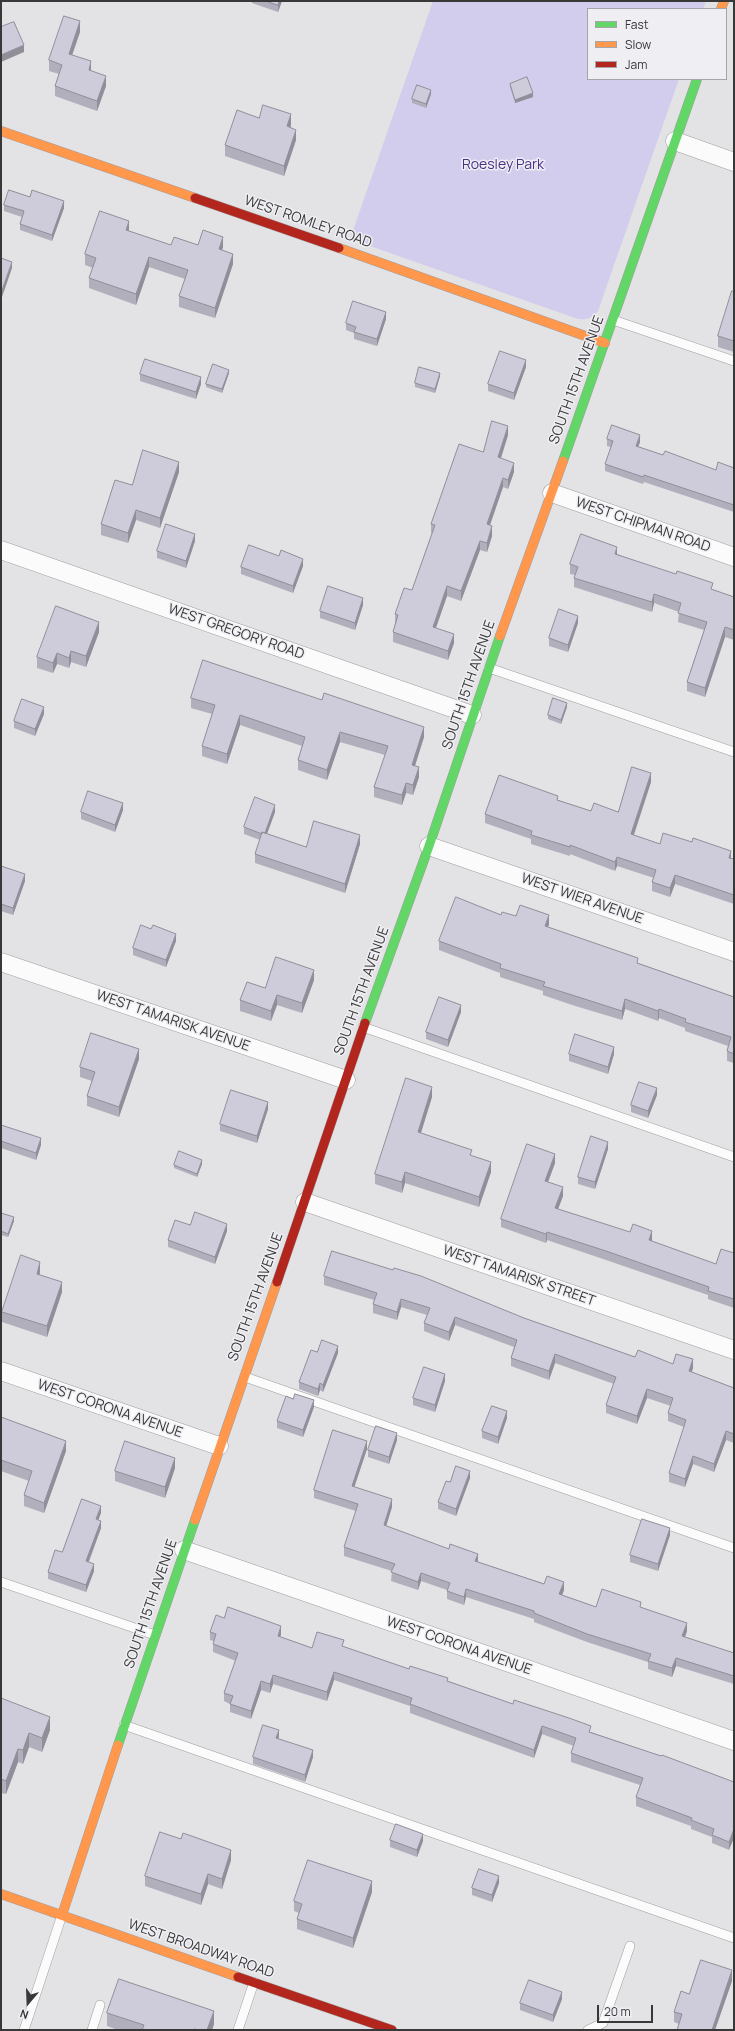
<!DOCTYPE html>
<style>
body{margin:0}
#map{position:relative;width:735px;height:2031px;overflow:hidden;background:#e3e2e4;font-family:Manrope,sans-serif}
canvas{display:block}
.frame{position:absolute;inset:0;border:2px solid #383839;pointer-events:none}
.legend{position:absolute;left:587px;top:8px;width:140px;height:72px;box-sizing:border-box;background:#efeef3;border:1px solid #a6a5a9;margin:0;padding:5px 7px;list-style:none;font-size:12px;color:#383839}
.legend li{display:flex;align-items:center;gap:8px;height:20px}
.legend b{width:20px;border:1px solid #a6a5a9}
.north{position:absolute;left:8px;top:1983px;width:40px;height:40px;-webkit-text-stroke:3px #efeef3;paint-order:stroke;rotate:199deg;font-size:11px;font-weight:700;line-height:16px;text-align:center;color:#383839}
.north::after{content:'';display:block;margin:auto;width:14px;height:18px;background:#383839;clip-path:polygon(50% 0,100% 100%,50% 72%,0 100%)}
.scale{position:absolute;left:597px;top:2005px;width:56px;height:18px;box-sizing:border-box;border:2px solid #383839;border-top:0;padding-left:5px;font-size:12px;line-height:14px;white-space:nowrap;color:#383839;-webkit-text-stroke:3px #efeef3;paint-order:stroke}
</style>
<div id="map">
<canvas width="735" height="2031"></canvas>
<div class="frame"></div>
<ul class="legend">
<li><b style="height:5px;background:#63d668"></b>Fast</li>
<li><b style="height:5px;background:#ff974d"></b>Slow</li>
<li><b style="height:5px;background:#b3261e"></b>Jam</li>
</ul>
<div class="north">N</div>
<div class="scale">20 m</div>
</div>
<script>
const c = document.querySelector('canvas').getContext('2d');
c.lineJoin = 'round';
function fill(path, color) { c.fillStyle = color; c.fill(path, 'evenodd'); }
function trace(path, color, width, dash) { c.strokeStyle = color; c.lineWidth = width; c.lineCap = dash ? 'butt' : 'round'; c.setLineDash(dash || []); c.stroke(path); }
function label(font, color, halo, rows, align = 'center') {
  c.font = font + ' Manrope,sans-serif'; c.lineWidth = 3; c.setLineDash([]); c.textBaseline = 'middle'; c.strokeStyle = halo; c.fillStyle = color; for (const [text, x, y, turn = 0] of rows) {
    c.save(); c.translate(x, y); c.rotate((+turn || 0) * Math.PI / 180); c.textAlign = isNaN(turn) ? turn : align; if (halo) c.strokeText(text, 0, 0); c.fillText(text, 0, 0); c.restore();
  }
}
fill(new Path2D(`
 M433 1H706L703 9H588V79H679L598 311C592 318 587 320 578 319L350 239Z`), '#d2cded');
const lane = new Path2D(`
 M613 320 734 361
 M489 668 734 752
 M363 1027 734 1157
 M245 1377 734 1548
 M1 1582 155 1635
 M124 1725 734 1938
 M24 2030 62 1915
 M92 2030 100 2005
 M238 2030 254 1982
 M588 2030 603 2023 630 1946`);
const street = new Path2D(`
 M675 141 734 162
 M552 493 734 557
 M1 550 472 715
 M429 846 734 952
 M1 962 346 1080
 M305 1202 734 1350
 M1 1371 219 1446
 M184 1550 734 1741`);
const fast = new Path2D(`
 M563 461 697 79
 M365 1023 429 846 500 636
 M118 1745 195 1520`);
const slow = new Path2D(`
 M721 9 724 1
 M1 131 195 198
 M339 248 605 343
 M500 636 563 461
 M195 1520 277 1282
 M1 1894 238 1977
 M62 1915 118 1745`);
const jam = new Path2D(`
 M195 198 339 248
 M277 1282 365 1023
 M238 1977 392 2030`);
trace(lane, '#9f9ea0', 10);
trace(street, '#9f9ea0', 19);
trace(fast, '#9f9ea0', 10);
trace(slow, '#9f9ea0', 10);
trace(jam, '#9f9ea0', 10);
trace(lane, '#fbfbfb', 9);
trace(street, '#fbfbfb', 18);
trace(fast, '#63d668', 9);
trace(slow, '#ff974d', 9);
trace(jam, '#b3261e', 9);
fill(new Path2D(`
 M252 1H282L278 12 252 3Z
 M80 32 72 55 91 71 106 86 97 111 55 96V86L59 74 49 71V60Z
 M510 84 533 97 515 103 510 87Z
 M431 94 426 108 412 103V99Z
 M259 118 291 125 290 128 296 140 284 176 225 156V145Z
 M4 205 64 208 52 241 20 230V224L22 217 4 211Z
 M129 231 171 245H198L223 247 222 250 233 264 215 318 179 307V296L185 279 149 267 136 305 89 288V278L93 268 85 265V254Z
 M734 291V352L718 347V336Z
 M386 319 377 346 354 339V333L346 330V323Z
 M526 367 514 400 488 391V384Z
 M229 373 222 393 206 387V384Z
 M140 374 201 384 196 399 140 381Z
 M440 376 435 393 415 387V383Z
 M508 435 501 458 514 472 508 489 503 487 489 525 492 536 487 552 480 550 461 601 447 596 436 628 454 643 448 660 393 642V632L395 624V614L412 590 432 533H431V524L483 452Z
 M607 439 640 442 638 447 663 455 716 470 734 468V512L644 482 643 484 605 471V464L611 447 607 446Z
 M179 472 160 528 136 520 128 543 101 535V524L132 485Z
 M195 541 186 568 157 558V551Z
 M617 554 713 590 734 597V640L725 637 705 697 687 691V682L704 630 678 622 679 612 654 603 652 612 574 587V578L575 575 570 574V564Z
 M303 566 293 593 241 574V567Z
 M363 605 355 630 320 618V611Z
 M578 623 568 652 549 646V638Z
 M99 632 86 667 71 662 69 668 57 664 53 673 37 668V657Z
 M191 698 424 737 415 766 419 777 413 795 406 793 402 805 374 797V787L385 755 340 742 327 780 298 770V760L302 746 240 725 227 764 202 756V746L212 714 191 708Z
 M567 707 561 724 548 719V715Z
 M44 714 35 736 14 728V721Z
 M651 782 634 835 660 844 734 859V904L675 884 670 897 652 891V882L654 878 617 866 615 871 570 854V856L531 844V839L485 823V814L558 800 591 811 618 812Z
 M123 810 115 832 81 819V812Z
 M275 812 267 834 306 847 360 844 345 893 255 863V854L260 840 244 834V827Z
 M1 866 25 881 13 915 1 911Z
 M501 915 516 916 549 924 548 927 638 963 734 997V1063L727 1061V1051L728 1046 685 1031V1028L659 1018 658 1021 625 1009 622 1020 572 1005 543 995V991L500 977V973L439 950V941Z
 M151 929 176 941 166 967 133 955V948Z
 M314 980 302 1013 277 1005 271 1021 240 1011V1000L265 988Z
 M461 1012 448 1047 426 1039V1032Z
 M569 1054H614L608 1074 569 1061Z
 M139 1059 119 1117 87 1106V1096L92 1081 80 1077V1067Z
 M657 1095 648 1118 631 1112V1105Z
 M432 1097 421 1133 472 1156 491 1172 479 1207 405 1183 402 1193 375 1184V1174Z
 M268 1109 257 1143 220 1131V1124Z
 M1 1125 41 1145 36 1160 1 1148Z
 M608 1149 595 1189 578 1184V1177Z
 M555 1163 548 1182 563 1196 558 1209 652 1240 651 1241 716 1264 734 1253V1308L708 1299V1295L606 1260 547 1240 546 1243 501 1227V1219Z
 M202 1164 197 1177 174 1168V1165Z
 M1 1213 14 1221 8 1237 1 1235Z
 M190 1225 227 1231 215 1264 168 1247V1240Z
 M40 1272V1275L62 1292 47 1337 2 1322V1312Z
 M324 1276 524 1318 635 1357 693 1368 692 1372 734 1388V1443L726 1440 714 1472 693 1464 685 1487 669 1482V1473L684 1427 668 1421V1413L671 1406 647 1398 637 1424 606 1413V1405L614 1384 555 1363 549 1380 511 1366V1358L514 1347 455 1325 449 1341 424 1331V1323L427 1315 401 1307 397 1320 373 1313V1304L374 1300 324 1285Z
 M317 1352 338 1353 323 1392 320 1390 318 1396 299 1389V1382Z
 M445 1381 435 1412 413 1405V1398Z
 M314 1407 303 1437 277 1428V1421Z
 M1 1417 66 1451 44 1513 24 1506V1495L29 1481 1 1471Z
 M507 1418 498 1444 482 1438V1431Z
 M397 1440 389 1464 368 1457V1450Z
 M367 1449 354 1487 392 1507 386 1526 478 1562 564 1590 562 1595 596 1607 641 1608 687 1631 685 1637 734 1653V1684L676 1666 672 1677 648 1669V1662L587 1642 534 1622V1619L466 1597 464 1605 447 1599V1590L421 1581 418 1590 391 1581 392 1571 344 1556V1547L356 1511 314 1498V1490Z
 M175 1468 165 1498 115 1481V1471Z
 M470 1478 456 1516 438 1509V1502L450 1482Z
 M101 1513 98 1520 101 1528 89 1562 94 1571 86 1592 48 1579V1572L62 1552Z
 M670 1535 658 1571 630 1562V1555Z
 M224 1618 281 1634 280 1637 312 1648 344 1647 409 1669 448 1681 591 1732 734 1782 729 1850 712 1843V1837L691 1829V1826L636 1806V1797L640 1785 571 1762V1753L574 1746 542 1734 534 1758 410 1713V1706L334 1680 327 1701 273 1684 270 1693 261 1690 251 1719 230 1712V1704L224 1701V1693L236 1661 213 1652V1644L214 1641 210 1640V1632Z
 M1 1698 50 1730 42 1752 29 1747 23 1764 18 1762 6 1794 1 1793Z
 M279 1737 278 1739 313 1757 305 1782 253 1764V1757Z
 M390 1840 423 1841 417 1857 390 1847Z
 M231 1860 222 1889 208 1884 201 1905 145 1886V1876Z
 M499 1883 492 1902 472 1895V1888Z
 M372 1892 353 1948 297 1929V1919L299 1913 294 1911V1901Z
 M732 1981 715 2030H677L679 2024 674 2022V2012L689 1994Z
 M562 1999 553 2022 520 2010V2003Z
 M107 2013 214 2024 212 2030H118L107 2026Z`), '#b1afbc');
fill(new Path2D(`
 M279 1H282L278 12V5Z
 M80 21V32L69 64V54Z
 M24 45V52L1 62V55Z
 M91 61V72L89 70Z
 M106 76V86L97 111V101Z
 M431 90V94L426 108V104Z
 M533 93V97L515 103V100Z
 M291 114V125L287 137V126Z
 M296 130V140L284 176V166Z
 M64 201V208L52 241V235Z
 M129 221V231L126 230Z
 M223 237V247L219 260V249Z
 M233 254V264L215 318V308Z
 M149 257V267L136 305V294Z
 M12 262V268L1 300V293Z
 M386 312V319L377 346V339Z
 M526 360V367L514 400V393Z
 M229 370V373L222 393V389Z
 M440 373V376L435 393V389Z
 M201 377V384L196 399V392Z
 M2 413V424L1 426V416Z
 M508 426V435L498 467V457Z
 M640 435V442L636 453V446Z
 M179 462V472L160 528V518Z
 M514 463V472L508 489V480Z
 M503 478V487L487 534V524Z
 M136 510V520L128 543V533Z
 M492 526V536L487 552V543Z
 M195 534V541L186 568V561Z
 M480 541V550L461 601V591Z
 M617 547V556L615 554Z
 M303 559V566L293 593V586Z
 M447 586V596L433 636V627Z
 M654 594V603L652 612V602Z
 M363 598V605L355 630V623Z
 M578 616V623L568 652V645Z
 M99 622V632L86 667V656Z
 M725 627V637L705 697V688Z
 M454 634V643L448 660V651Z
 M71 651V662L69 668V658Z
 M57 653V664L53 673V663Z
 M567 703V707L561 724V720Z
 M44 707V714L35 736V729Z
 M240 715V725L227 764V754Z
 M424 727V737L412 775V765Z
 M340 732V742L327 780V770Z
 M419 767V777L413 795V785Z
 M651 773V782L631 843V834Z
 M406 783V793L402 805V795Z
 M123 803V810L115 832V825Z
 M275 805V812L264 842V835Z
 M360 835V844L345 893V884Z
 M731 851V860L729 858Z
 M617 857V866L615 871V862Z
 M25 874V881L13 915V908Z
 M675 875V884L670 897V888Z
 M549 915V924L545 936V926Z
 M176 934V941L166 967V960Z
 M314 970V980L302 1013V1003Z
 M277 995V1005L271 1021V1011Z
 M625 999V1009L622 1020V1011Z
 M461 1005V1012L448 1047V1040Z
 M659 1009V1018L658 1021V1011Z
 M614 1047V1054L608 1074V1067Z
 M139 1049V1059L119 1117V1107Z
 M432 1087V1097L418 1142V1132Z
 M657 1088V1095L648 1118V1111Z
 M268 1102V1109L257 1143V1136Z
 M41 1138V1145L36 1160V1153Z
 M608 1142V1149L595 1189V1182Z
 M555 1154V1163L545 1190V1181Z
 M202 1160V1164L197 1177V1174Z
 M491 1162V1172L479 1207V1197Z
 M405 1172V1183L402 1193V1182Z
 M563 1187V1196L555 1217V1208Z
 M14 1217V1221L8 1237V1234Z
 M227 1224V1231L215 1264V1257Z
 M652 1231V1240L649 1249V1240Z
 M547 1232V1240L546 1243V1234Z
 M40 1262V1272L37 1284V1274Z
 M62 1282V1292L47 1337V1326Z
 M401 1299V1307L397 1320V1312Z
 M455 1317V1325L449 1341V1332Z
 M338 1346V1353L323 1392V1385Z
 M555 1354V1363L549 1380V1371Z
 M693 1359V1368L689 1379V1371Z
 M445 1374V1381L435 1412V1405Z
 M320 1383V1390L318 1396V1389Z
 M647 1389V1398L637 1424V1416Z
 M314 1400V1407L303 1437V1430Z
 M507 1411V1418L498 1444V1437Z
 M726 1431V1440L714 1472V1464Z
 M397 1433V1440L389 1464V1457Z
 M66 1441V1451L44 1513V1503Z
 M367 1441V1449L352 1494V1486Z
 M693 1456V1464L685 1487V1479Z
 M175 1458V1468L165 1498V1487Z
 M470 1471V1478L456 1516V1509Z
 M392 1499V1507L384 1533V1525Z
 M101 1506V1513L96 1526V1519Z
 M101 1521V1528L86 1568V1561Z
 M670 1528V1535L658 1571V1564Z
 M478 1554V1562L475 1561Z
 M94 1564V1571L86 1592V1585Z
 M421 1573V1581L418 1590V1582Z
 M564 1582V1590L559 1603V1594Z
 M466 1589V1597L464 1605V1597Z
 M687 1623V1631L682 1645V1636Z
 M281 1626V1634L278 1645V1636Z
 M676 1658V1666L672 1677V1668Z
 M334 1672V1680L327 1701V1692Z
 M273 1675V1684L270 1693V1684Z
 M261 1681V1690L251 1719V1711Z
 M50 1717V1730L42 1752V1738Z
 M542 1726V1734L534 1758V1750Z
 M279 1730V1737L276 1745V1738Z
 M29 1733V1747L23 1764V1750Z
 M18 1749V1762L6 1794V1781Z
 M313 1750V1757L305 1782V1775Z
 M734 1829V1838L729 1850V1842Z
 M423 1834V1841L417 1857V1850Z
 M231 1850V1860L222 1889V1879Z
 M208 1874V1884L201 1905V1894Z
 M499 1876V1883L492 1902V1895Z
 M372 1881V1892L353 1948V1938Z
 M732 1970V1981L715 2030H712Z
 M562 1992V1999L553 2022V2015Z
 M214 2011V2024L212 2030H207Z`), '#908e99');
const building = new Path2D(`
 M266 1H279L278 5Z
 M64 16 80 21 69 54 91 61 89 70 106 76 97 101 55 86 62 65 49 60Z
 M14 22 24 45 1 55V27Z
 M527 77 533 93 515 100 510 84Z
 M417 85 431 90 426 104 412 99Z
 M263 105 291 114 287 126 296 130 284 166 225 145 237 110 259 118Z
 M9 190 30 197 32 190 64 201 52 235 20 224 24 211 4 205Z
 M100 211 129 221 126 230 171 245 174 237 198 245 203 230 223 237 219 249 233 254 215 308 179 296 188 270 149 257 136 294 89 278 96 258 85 254Z
 M1 258 12 262 1 293Z
 M732 291H734V341L718 336Z
 M353 301 386 312 377 339 354 332 356 327 346 323Z
 M500 351 526 360 514 393 488 384Z
 M145 359 201 377 196 392 140 374Z
 M213 364 229 370 222 389 206 384Z
 M419 367 440 373 435 389 415 383Z
 M492 421 508 426 498 457 514 463 508 480 503 478 487 524 492 526 487 543 480 541 461 591 447 586 433 627 454 634 448 651 393 632 398 615 395 614 404 588 412 590 435 525 431 524 459 444 483 452Z
 M612 425 640 435 636 446 663 455 665 451 716 470 718 462 734 468V505L644 475 643 477 605 464 613 441 607 439Z
 M143 450 179 462 160 518 136 510 128 533 101 524 115 480 132 485Z
 M166 524 195 534 186 561 157 551Z
 M581 534 617 547 615 554 676 574 677 571 713 583 711 589 734 597V630L725 627 705 688 687 682 707 622 678 613 681 603 654 594 652 602 574 578 578 567 570 564Z
 M249 545 279 556 281 550 303 559 293 586 241 567Z
 M328 586 363 598 355 623 320 611Z
 M56 606 99 622 86 656 71 651 69 658 57 653 53 663 37 657Z
 M559 609 578 616 568 645 549 638Z
 M203 660 322 700 324 693 424 727 412 765 419 767 413 785 406 783 402 795 374 787 388 746 340 732 327 770 298 760 305 737 240 715 227 754 202 746 215 705 191 698Z
 M553 698 567 703 561 720 548 715Z
 M22 699 44 707 35 729 14 721Z
 M632 767 651 773 631 834 660 844 663 833 692 842 693 838 731 851 729 858 734 859V895L675 875 670 888 652 882 656 870 617 857 615 862 570 845V847L531 835 532 831 485 814 499 775 558 796 557 800 591 811 594 803 618 812Z
 M88 791 123 803 115 825 81 812Z
 M255 797 275 805 265 833 262 832V834L244 827Z
 M314 821 360 835 345 884 255 854 262 832 306 847Z
 M1 866 25 874 13 908 1 904Z
 M456 897 501 915 502 912 516 916 520 905 549 915 545 926 638 958 637 963 734 997V1054L727 1051 731 1037 685 1022 686 1019 659 1009 658 1011 625 999 622 1011 572 995 543 986 545 982 500 968 501 964 439 941Z
 M141 925 151 929 153 925 176 934 166 960 133 948Z
 M276 957 314 970 302 1003 277 995 271 1011 240 1000 247 982 265 988Z
 M439 997 461 1005 448 1040 426 1032Z
 M91 1033 139 1049 119 1107 87 1096 95 1072 80 1067Z
 M575 1034 614 1047 608 1067 569 1054Z
 M406 1078 432 1087 418 1132 472 1150 470 1155 491 1162 479 1197 405 1172 402 1182 375 1174Z
 M639 1082 657 1088 648 1111 631 1105Z
 M231 1090 268 1102 257 1136 220 1124Z
 M1 1125 41 1138 36 1153 1 1141Z
 M591 1136 608 1142 595 1182 578 1177Z
 M527 1144 555 1154 545 1181 563 1187 555 1208 630 1232 633 1224 652 1231 649 1240 716 1264 721 1249 734 1253V1299L708 1291 709 1287 606 1251 547 1232 546 1234 501 1219Z
 M179 1151 202 1160 197 1174 174 1165Z
 M195 1212 227 1224 215 1257 168 1240 175 1220 190 1225Z
 M1 1213 14 1217 8 1234 1 1231Z
 M332 1251 393 1270 394 1268 421 1276 524 1318 635 1357 638 1350 673 1364 676 1354 693 1359 689 1371 734 1388V1434L726 1431 714 1464 693 1456 685 1479 669 1473 686 1420 668 1413 673 1398 647 1389 637 1416 606 1405 616 1377 555 1354 549 1371 511 1358 517 1340 455 1317 449 1332 424 1323 430 1308 401 1299 397 1312 373 1304 377 1293 324 1276Z
 M21 1255 40 1262 37 1274 62 1282 47 1326 2 1312Z
 M322 1340 338 1346 323 1385 320 1383 318 1389 299 1382 311 1350 317 1352Z
 M424 1367 445 1374 435 1405 413 1398Z
 M295 1394 314 1400 303 1430 277 1421 286 1396 293 1399Z
 M492 1406 507 1411 498 1437 482 1431Z
 M1 1417 66 1441 44 1503 24 1495 32 1471 1 1460Z
 M376 1426 397 1433 389 1457 368 1450Z
 M333 1430 367 1441 352 1486 392 1499 384 1525 449 1549 450 1544 478 1554 475 1561 544 1584 547 1576 564 1582 559 1594 596 1607 602 1589 641 1602 640 1607 687 1623 682 1636 734 1653V1676L676 1658 672 1668 648 1661 651 1654 587 1634 534 1613V1611L466 1589 464 1597 447 1591 450 1583 421 1573 418 1582 391 1572 395 1564 344 1547 358 1504 314 1490Z
 M125 1441 175 1458 165 1487 115 1471Z
 M456 1466 470 1471 456 1509 438 1502 446 1481 450 1482Z
 M82 1499 101 1506 96 1519 101 1521 86 1561 94 1564 86 1585 48 1572 55 1550 62 1552Z
 M642 1519 670 1528 658 1564 630 1555Z
 M228 1607 281 1626 278 1636 312 1648 317 1632 344 1640 342 1646 409 1669 410 1666 448 1678 447 1681 513 1704 514 1700 569 1718 591 1726 589 1732 661 1756 662 1755 734 1782V1829L729 1842 712 1835 714 1829 691 1820 692 1818 636 1797 643 1778 571 1753 576 1738 542 1726 534 1750 410 1704 412 1698 334 1672 327 1692 273 1675 270 1684 261 1681 251 1711 230 1704 233 1696 224 1693 238 1653 213 1644 216 1634 210 1632 216 1615 224 1618Z
 M1 1698 50 1717 42 1738 29 1733 23 1750 18 1749 6 1781 1 1779Z
 M263 1725 279 1730 276 1738 313 1750 305 1775 253 1757Z
 M396 1824 423 1834 417 1850 390 1840Z
 M160 1832 181 1839 183 1833 231 1850 222 1879 208 1874 201 1894 145 1876Z
 M308 1860 372 1881 353 1938 297 1919 302 1904 294 1901Z
 M479 1869 499 1876 492 1895 472 1888Z
 M701 1960 732 1970 712 2030H677L682 2014 674 2012 681 1991 689 1994Z
 M119 1979 214 2011 207 2030H198L194 2029 193 2030H142L144 2025 107 2013Z
 M529 1980 562 1992 553 2015 520 2003Z`);
fill(building, '#cecbdb');
trace(building, '#908e99', 1);
label('14px', '#493188', '#efeef3', [
 ["Roesley Park",503,165]
]);
label('14px', '#383839', '#efeef3', [
 ["WEST ROMLEY ROAD",308,222,19],
 ["SOUTH 15TH AVENUE",577,380,-70],
 ["WEST CHIPMAN ROAD",643,525,19],
 ["WEST GREGORY ROAD",236,632,19],
 ["SOUTH 15TH AVENUE",469,685,-71],
 ["WEST WIER AVENUE",582,899,19],
 ["SOUTH 15TH AVENUE",362,991,-70],
 ["WEST TAMARISK AVENUE",173,1021,19],
 ["WEST TAMARISK STREET",519,1276,19],
 ["SOUTH 15TH AVENUE",256,1297,-70],
 ["WEST CORONA AVENUE",110,1409,19],
 ["SOUTH 15TH AVENUE",151,1604,-71],
 ["WEST CORONA AVENUE",459,1646,19],
 ["WEST BROADWAY ROAD",201,1949,19]
]);
</script>
